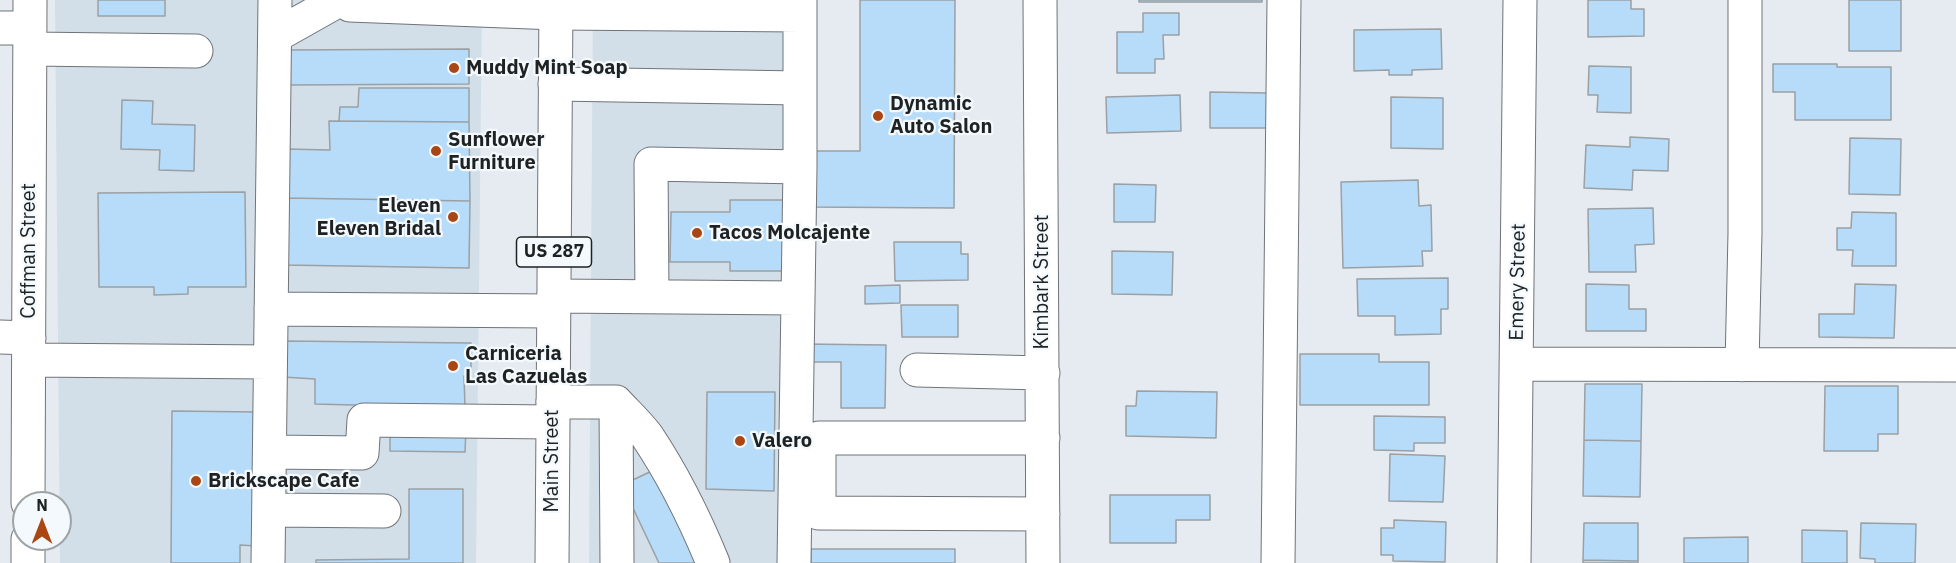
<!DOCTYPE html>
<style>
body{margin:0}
#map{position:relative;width:1956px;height:563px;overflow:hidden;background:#e5ebf0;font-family:"IBM Plex Sans",sans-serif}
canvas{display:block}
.north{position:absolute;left:12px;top:491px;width:60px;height:60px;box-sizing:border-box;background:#f3f9fd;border:2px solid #9ea3a6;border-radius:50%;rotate:0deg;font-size:16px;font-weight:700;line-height:24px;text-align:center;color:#1f2223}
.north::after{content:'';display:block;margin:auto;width:21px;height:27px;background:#aa4614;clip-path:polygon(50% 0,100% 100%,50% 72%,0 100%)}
</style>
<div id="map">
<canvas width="1956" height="563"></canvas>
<div class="north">N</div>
</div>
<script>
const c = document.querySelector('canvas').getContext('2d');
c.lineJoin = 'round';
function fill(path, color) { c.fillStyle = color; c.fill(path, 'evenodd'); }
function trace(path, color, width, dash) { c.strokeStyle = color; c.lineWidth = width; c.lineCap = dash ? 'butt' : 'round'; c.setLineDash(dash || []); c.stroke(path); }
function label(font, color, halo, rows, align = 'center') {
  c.font = font + ' "IBM Plex Sans",sans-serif'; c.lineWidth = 4.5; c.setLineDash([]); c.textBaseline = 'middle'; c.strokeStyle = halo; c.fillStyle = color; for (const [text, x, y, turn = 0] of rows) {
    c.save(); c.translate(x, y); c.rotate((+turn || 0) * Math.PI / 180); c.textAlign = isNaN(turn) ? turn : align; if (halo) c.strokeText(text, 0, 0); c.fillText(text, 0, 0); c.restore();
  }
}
fill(new Path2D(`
 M55 0H482L476 563H60Z
 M593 0H796L789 563H589Z`), '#d2dee8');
const building = new Path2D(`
 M98 0H165V16H98Z
 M860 0H955L954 208 808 207 809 151H860Z
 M1139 0H1262V2H1139Z
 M1588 0H1631V9H1644V36L1588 37Z
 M1849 0H1901V51H1849Z
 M1143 13H1179V35H1163L1164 59H1155V73H1117V32H1143Z
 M1441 29 1442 69 1412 70V75H1389V70L1354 71V30Z
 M469 49V84L288 85V50Z
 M1773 64H1837V67H1891V120H1795V92H1773Z
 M1589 66 1631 67V113L1597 112 1598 95H1588Z
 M359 88H469V122L339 121 340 107H358Z
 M1210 92 1268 93V128H1210Z
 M1180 95 1181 131 1107 133 1106 97Z
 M1391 97 1443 98V149L1391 148Z
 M122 100 153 101 152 124 195 125 194 171 159 170 160 150 121 149Z
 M329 121 469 122 470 201 286 198V149L330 150Z
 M1630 137 1669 139 1668 171 1633 170 1632 190 1584 188 1586 145 1630 147Z
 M1850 138 1901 139 1900 195 1849 194Z
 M1418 180 1419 206 1431 205 1432 251H1422L1423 266 1343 268 1341 182Z
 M1114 184 1156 185 1155 222H1114Z
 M245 192 246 287H188V294L154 295V287H99L98 193Z
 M286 198 470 201 469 268 284 265Z
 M730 200H786V271H730V262H670L671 212H730Z
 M1653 208 1654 244 1635 245 1636 272H1589L1588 209Z
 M1852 212 1896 213V266H1852L1853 250H1837V228H1851Z
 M894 242H961V254H968V280L895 281Z
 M1112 251 1173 252 1172 295 1112 294Z
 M1448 278V309H1441V334L1395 335V316H1358L1357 279Z
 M1586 284 1629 285V309H1646V331H1586Z
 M1855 284 1896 285 1894 338 1819 337V314H1854Z
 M900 285V303L865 304V286Z
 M901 305H958V337H902Z
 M283 341 471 343V376H464L465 408 315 404V379L283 377Z
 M804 344 886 345 885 408H841V362H804Z
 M1300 354H1379V362H1429V405H1300Z
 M1585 384H1642L1641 441 1584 440Z
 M1825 386H1898V434H1878V451H1824Z
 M1137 391 1217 392 1216 438 1126 436V406H1136Z
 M707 392H775L774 491 706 489Z
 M172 411 257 412 256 546 240 545V563H171Z
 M1374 416 1445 417V443H1414V451L1374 450Z
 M466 428 465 452 390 451V429Z
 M1584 440 1641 441 1640 497 1583 496Z
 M1390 454 1445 456 1443 502 1389 501Z
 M654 470 699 563H659L622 485Z
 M409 489H463V563H316V560L409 559Z
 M1110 495H1210V520H1176V543H1110Z
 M1394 520 1446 522 1445 562 1393 561V555H1381V528H1394Z
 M1584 523H1638V561L1583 560Z
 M1861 523 1916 524 1915 563H1875V559L1860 558Z
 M1802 530 1847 531V563H1802Z
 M1748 537V563H1684V538Z
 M811 549H955V563H811Z
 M1583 560 1638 561V563H1583Z`);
fill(building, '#b7dcf9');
trace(building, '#9aa0a4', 1.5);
const minor = new Path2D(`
 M346 0 350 5 556 13 800 15V0
 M1040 0 1043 563
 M0 28H30
 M275 36 339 0
 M30 49 196 51
 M555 84 800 88V15
 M554 296 797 298
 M652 297 651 164 800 167V88
 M271 309 553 311
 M0 337 29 338
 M29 360 270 362
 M1516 364 1956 365
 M1742 365 1745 233V0
 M917 370 1043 373
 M553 402H616C626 413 638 424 647 436 673 475 695 519 713 563
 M616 402 617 563
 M270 452 362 453 364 420 552 422
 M28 503 30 0
 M269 510 384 511
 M1043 514 819 513V438H1043
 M28 563V539
 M268 563 275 0
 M794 563 800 167
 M1278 563 1284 0
 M1514 563 1520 0`);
const highway = new Path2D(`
 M552 563 556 0`);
trace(minor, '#6f7479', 35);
trace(highway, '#6f7479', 35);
trace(minor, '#fff', 33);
trace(highway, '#fff', 33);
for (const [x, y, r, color] of [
 [454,68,6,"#aa4614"],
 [878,116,6,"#aa4614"],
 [436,151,6,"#aa4614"],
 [453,217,6,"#aa4614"],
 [697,233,6,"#aa4614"],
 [453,366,6,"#aa4614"],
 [740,441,6,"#aa4614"],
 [196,481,6,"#aa4614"]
]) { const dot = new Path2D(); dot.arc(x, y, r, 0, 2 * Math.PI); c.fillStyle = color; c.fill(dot); trace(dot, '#f3f9fd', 2); }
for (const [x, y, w] of [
 [554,252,75]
]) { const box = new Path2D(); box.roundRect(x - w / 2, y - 15, w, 30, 4.5); c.fillStyle = '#f3f9fd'; c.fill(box); trace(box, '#1f2223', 1.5); }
label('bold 18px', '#1f2223', null, [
 ["US 287",554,252]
]);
label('bold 20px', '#1f2223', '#f3f9fd', [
 ["Muddy Mint Soap",466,68],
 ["Dynamic",890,104],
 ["Auto Salon",890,127],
 ["Sunflower",448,140],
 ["Furniture",448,163],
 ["Eleven",441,206,"right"],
 ["Eleven Bridal",441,229,"right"],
 ["Tacos Molcajente",709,233],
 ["Carniceria",465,354],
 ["Las Cazuelas",465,377],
 ["Valero",752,441],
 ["Brickscape Cafe",208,481]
], 'left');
label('20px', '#1f2223', '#f3f9fd', [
 ["Coffman Street",29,251,-90],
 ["Kimbark Street",1042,282,-90],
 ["Emery Street",1518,282,-89],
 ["Main Street",552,461,-90]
]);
</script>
